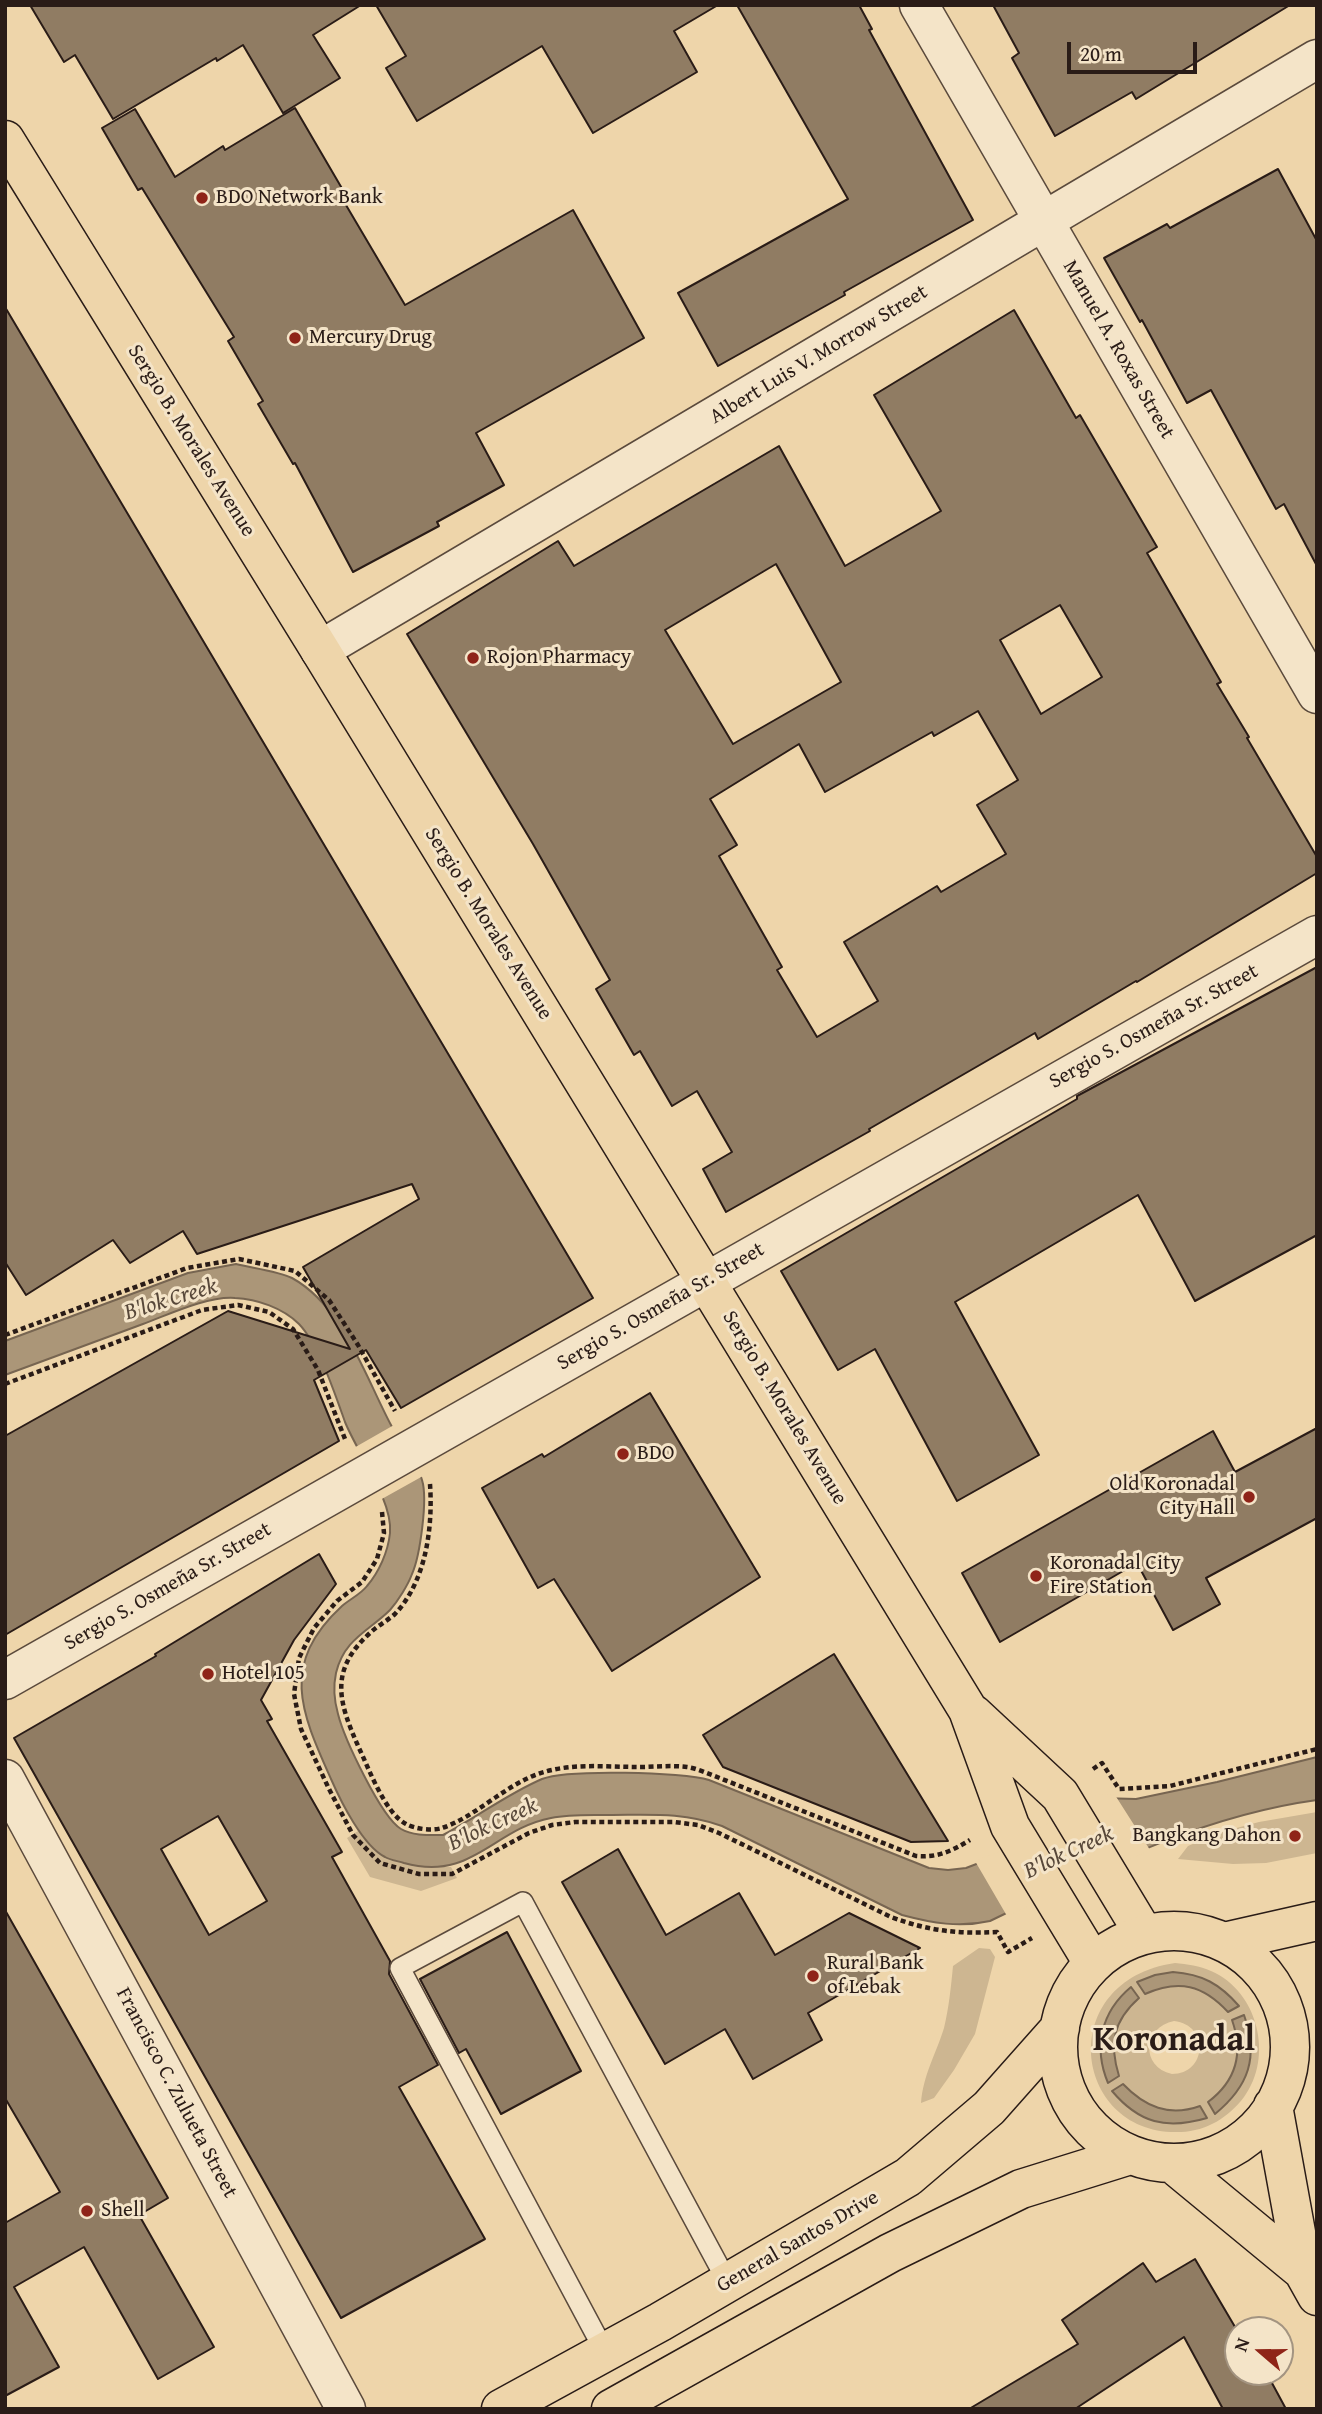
<!DOCTYPE html>
<meta charset="utf-8">
<style>
body{margin:0}
#map{position:relative;width:1322px;height:2414px;overflow:hidden;background:#eed5aa;font-family:"Gentium Book Plus",serif}
canvas{display:block}
.frame{position:absolute;inset:0;border:7px solid #2a1c17;pointer-events:none}
.north{position:absolute;left:1224px;top:2316px;width:70px;height:70px;box-sizing:border-box;background:#f4e4c8;border:2px solid #a39481;border-radius:50%;rotate:290deg;font-size:19px;font-weight:700;line-height:28px;text-align:center;color:#2a1c17}
.north::after{content:'';display:block;margin:auto;width:24px;height:32px;background:#8f2418;clip-path:polygon(50% 0,100% 100%,50% 72%,0 100%)}
.scale{position:absolute;left:1067px;top:42px;width:130px;height:32px;box-sizing:border-box;border:4px solid #2a1c17;border-top:0;padding-left:9px;font-size:21px;line-height:24px;white-space:nowrap;color:#2a1c17;-webkit-text-stroke:5px #f4e4c8;paint-order:stroke}
</style>
<div id="map">
<canvas width="1322" height="2414"></canvas>
<div class="frame"></div>
<div class="north">N</div>
<div class="scale">20 m</div>
</div>
<script>
const c = document.querySelector('canvas').getContext('2d');
c.lineJoin = 'round';
function fill(path, color) { c.fillStyle = color; c.fill(path, 'evenodd'); }
function trace(path, color, width, dash) { c.strokeStyle = color; c.lineWidth = width; c.lineCap = dash ? 'butt' : 'round'; c.setLineDash(dash || []); c.stroke(path); }
function label(font, color, halo, rows, align = 'center') {
  c.font = font + ' "Gentium Book Plus",serif'; c.lineWidth = 6; c.setLineDash([]); c.textBaseline = 'middle'; c.strokeStyle = halo; c.fillStyle = color; for (const [text, x, y, turn = 0] of rows) {
    c.save(); c.translate(x, y); c.rotate((+turn || 0) * Math.PI / 180); c.textAlign = isNaN(turn) ? turn : align; if (halo) c.strokeText(text, 0, 0); c.fillText(text, 0, 0); c.restore();
  }
}
fill(new Path2D(`
 M1317 1812V1853L1266 1863 1233 1864 1178 1859 1188 1846 1218 1833 1259 1822Z
 M358 1831 384 1857 420 1867H451L457 1878 421 1891 370 1877 347 1838Z
 M979 1948 990 1949 995 1957 975 2034 954 2070 934 2098 921 2103C923 2075 936 2054 944 2028 949 2007 951 1987 953 1966Z
 M1175 1963C1187 1964 1200 1966 1211 1971 1258 1991 1274 2057 1244 2097 1229 2117 1207 2131 1181 2132 1073 2137 1052 1981 1175 1963ZM1174 2021C1210 2025 1207 2074 1172 2074 1140 2067 1143 2027 1174 2021Z`), '#cdb691');
const water = new Path2D(`
 M236 1264C252 1268 278 1271 292 1278 343 1306 365 1376 391 1425 400 1442 417 1463 422 1480 428 1499 420 1556 412 1574 408 1585 398 1601 390 1610 369 1631 344 1639 336 1673 333 1687 334 1700 338 1714 344 1738 381 1817 401 1829 413 1836 430 1835 443 1835 476 1818 507 1794 542 1779 567 1769 683 1772 709 1780L929 1868 948 1870 966 1868 1005 1853 1100 1798 1136 1799 1217 1782 1317 1757V1800C1199 1816 1096 1870 990 1921 959 1928 932 1923 902 1915L722 1826C682 1812 651 1815 609 1815 590 1815 570 1814 551 1818 493 1829 472 1882 404 1863 398 1861 390 1860 385 1857 363 1846 341 1802 331 1779 301 1712 279 1664 342 1606 350 1599 361 1594 367 1586 379 1572 388 1552 390 1533 393 1501 358 1454 345 1422 335 1394 319 1345 299 1324 283 1308 257 1299 235 1298 207 1296 170 1314 143 1324 97 1341 51 1358 5 1375V1341L188 1273Z
 M1173 1972C1202 1974 1220 1984 1239 2006L1228 2012C1203 1985 1179 1979 1145 1994L1137 1982 1155 1975Z
 M1131 1987 1139 1998C1113 2021 1109 2044 1119 2076L1108 2083C1093 2047 1101 2012 1131 1987Z
 M1244 2015C1259 2057 1249 2086 1215 2114L1208 2102C1236 2081 1244 2054 1232 2020Z
 M1123 2084C1145 2107 1169 2117 1200 2106L1207 2118C1166 2130 1139 2123 1112 2091Z`);
fill(water, '#ab9678');
trace(water, '#776551', 2);
fill(new Path2D(`
 M394 1425 423 1476 380 1500 352 1449Z
 M1099 1794 1115 1795 1150 1850 1007 1916 975 1861 1003 1850Z`), '#eed5aa');
const building = new Path2D(`
 M30 5H361L313 35 340 78 283 113 243 45 217 61 216 58 113 119 75 55 64 62Z
 M376 5H718L674 31 697 72 593 133 542 46 417 121 386 68 406 56Z
 M737 5H859L872 29 869 30 973 220 844 292 845 295 718 366 678 293 848 199Z
 M993 5H1290L1136 99 1132 92 1055 136 1012 58 1019 53Z
 M295 108 347 197 343 200 405 305 573 210 644 338 476 433 504 485 437 522 439 526 353 572 295 463 293 464 258 404 263 401 228 341 234 337 142 188 138 190 102 128 135 109 175 177 223 146 225 150Z
 M1278 169 1317 241V566L1284 504 1276 509 1211 390 1187 403 1142 320 1140 322 1104 258 1167 224 1170 228Z
 M5 307 593 1298 401 1408 366 1350 314 1380 339 1441 5 1635V1436L228 1311 350 1349 303 1267 419 1199 412 1184 197 1254 183 1231 130 1263 113 1240 26 1295 5 1262Z
 M1014 310 1076 418 1080 415 1157 547 1147 553 1221 682 1217 684 1249 737 1247 738 1317 857V873L1137 982 1136 981 1038 1039 1035 1033 869 1129 870 1131 726 1212 703 1169 732 1152 697 1091 672 1106 640 1051 634 1055 596 989 610 980 533 844 407 634 558 541 574 566 779 446 845 566 941 511 874 395ZM776 564 841 682 733 744 665 630ZM1060 605 1102 677 1041 714 1000 640ZM978 711 1018 780 977 805 1006 854 941 892 937 886 844 942 878 1001 817 1037 777 970 782 967 719 856 737 845 710 799 799 744 825 792 932 732 934 736Z
 M1317 967V1235L1195 1301 1138 1195 955 1302 1039 1455 957 1501 875 1349 838 1370 781 1271 1077 1099V1096Z
 M650 1393 760 1577 612 1671 554 1579 538 1588 482 1488 542 1454 544 1457Z
 M1317 1428V1518L1206 1578 1220 1604 1173 1630 1137 1563 1000 1642 962 1573 1213 1431 1235 1472Z
 M319 1554 336 1584 294 1640 261 1700 272 1719 267 1721 342 1852 332 1857 390 1961 389 1974 438 2065 399 2087 485 2239 341 2318 14 1738 156 1656 155 1654ZM218 1816 267 1901 209 1935 161 1849Z
 M834 1654 948 1841 911 1842 723 1767 703 1735Z
 M618 1849 666 1935 739 1893 775 1955 849 1913 920 1948 808 2013 822 2040 753 2079 725 2029 665 2064 562 1882Z
 M5 1910 168 2198 139 2215 214 2347 158 2379 84 2247 14 2287 59 2367 5 2396V2223L60 2192 5 2098Z
 M507 1932 581 2071 501 2114 466 2049 459 2053 420 1979Z
 M1195 2259 1238 2332V2372H1266L1286 2409H1223L1184 2337 1075 2409H969L1078 2344 1062 2320 1143 2263 1156 2282Z`);
fill(building, '#907c63');
trace(building, '#2a1c17', 2);
const service = new Path2D(`
 M605 2352 400 1968 523 1902 728 2283`);
const minor = new Path2D(`
 M5 1779 346 2409`);
const tertiary = new Path2D(`
 M919 5 1317 694
 M320 650 1317 59
 M5 1680 1317 935`);
const primary = new Path2D(`
 M5 140 320 650 968 1710 1010 1826 1093 1963
 M973 1714 1060 1795 1144 1934`);
const trunk = new Path2D(`
 M1058 2047a116 116 0 1 1 232 0a116 116 0 1 1-232 0Z
 M1224 1942 1317 1921
 M1273 2106 1303 2271 1317 2296
 M1172 2163 1303 2271
 M501 2409 660 2322 908 2177 989 2108 1060 2028
 M611 2409 890 2253 1021 2189 1130 2155`);
trace(service, '#5b4a3c', 22);
trace(minor, '#5b4a3c', 41);
trace(tertiary, '#5b4a3c', 41);
trace(primary, '#2a1c17', 41);
trace(trunk, '#2a1c17', 41);
trace(new Path2D(`
 M5 1335 187 1268 239 1259 295 1271 329 1300 358 1345 395 1411
 M5 1384 202 1310 238 1305 269 1312 293 1329 318 1370 345 1439
 M430 1484C433 1528 426 1581 395 1614 387 1621 377 1626 370 1633 328 1671 339 1703 359 1748 369 1769 385 1813 406 1824 415 1829 432 1831 442 1828 476 1817 508 1782 544 1772 574 1763 608 1767 639 1767 655 1767 671 1765 687 1767 695 1768 704 1772 712 1775L916 1856C937 1858 952 1851 970 1840
 M382 1512 384 1533 377 1559 362 1582 337 1601 314 1628 299 1658 294 1694 301 1729 329 1789 353 1835 380 1863 419 1874H452L529 1833 552 1825 575 1822H674L698 1825 719 1833 891 1917C929 1931 957 1934 997 1932L1008 1952 1032 1938
 M1093 1769 1102 1763 1119 1789 1170 1786 1317 1749`), '#2a1c17', 4.5, [5, 3.5]);
trace(service, '#f4e4c8', 19);
trace(minor, '#f4e4c8', 38);
trace(tertiary, '#f4e4c8', 38);
trace(primary, '#eed5aa', 38);
trace(trunk, '#eed5aa', 38);
for (const [x, y, r, color] of [
 [202,198,7,"#8f2418"],
 [295,338,7,"#8f2418"],
 [473,658,7,"#8f2418"],
 [623,1454,7,"#8f2418"],
 [1249,1497,7,"#8f2418"],
 [1036,1576,7,"#8f2418"],
 [208,1674,7,"#8f2418"],
 [1295,1836,7,"#8f2418"],
 [813,1976,7,"#8f2418"],
 [87,2211,7,"#8f2418"]
]) { const dot = new Path2D(); dot.arc(x, y, r, 0, 2 * Math.PI); c.fillStyle = color; c.fill(dot); trace(dot, '#f4e4c8', 2.5); }
label('21px', '#2a1c17', '#f4e4c8', [
 ["BDO Network Bank",216,198],
 ["Mercury Drug",309,338],
 ["Rojon Pharmacy",487,658],
 ["BDO",637,1454],
 ["Old Koronadal",1235,1485,"right"],
 ["City Hall",1235,1509,"right"],
 ["Koronadal City",1050,1564],
 ["Fire Station",1050,1588],
 ["Hotel 105",222,1674],
 ["Bangkang Dahon",1281,1836,"right"],
 ["Rural Bank",827,1964],
 ["of Lebak",827,1988],
 ["Shell",101,2211]
], 'left');
label('21px', '#2a1c17', '#f4e4c8', [
 ["Manuel A. Roxas Street",1118,350,60],
 ["Albert Luis V. Morrow Street",819,355,-31],
 ["Sergio B. Morales Avenue",191,441,58],
 ["Sergio B. Morales Avenue",488,924,58],
 ["Sergio S. Osmeña Sr. Street",1154,1027,-29],
 ["Sergio S. Osmeña Sr. Street",661,1307,-30],
 ["Sergio B. Morales Avenue",784,1408,59],
 ["Sergio S. Osmeña Sr. Street",168,1587,-30],
 ["Francisco C. Zulueta Street",176,2093,62],
 ["General Santos Drive",798,2242,-30]
]);
label('italic 23px', '#574739', '#f4e4c8', [
 ["B'lok Creek",171,1300,-17],
 ["B'lok Creek",493,1825,-25],
 ["B'lok Creek",1069,1853,-25]
]);
label('bold 35px', '#2a1c17', '#f4e4c8', [
 ["Koronadal",1174,2041]
]);
</script>
